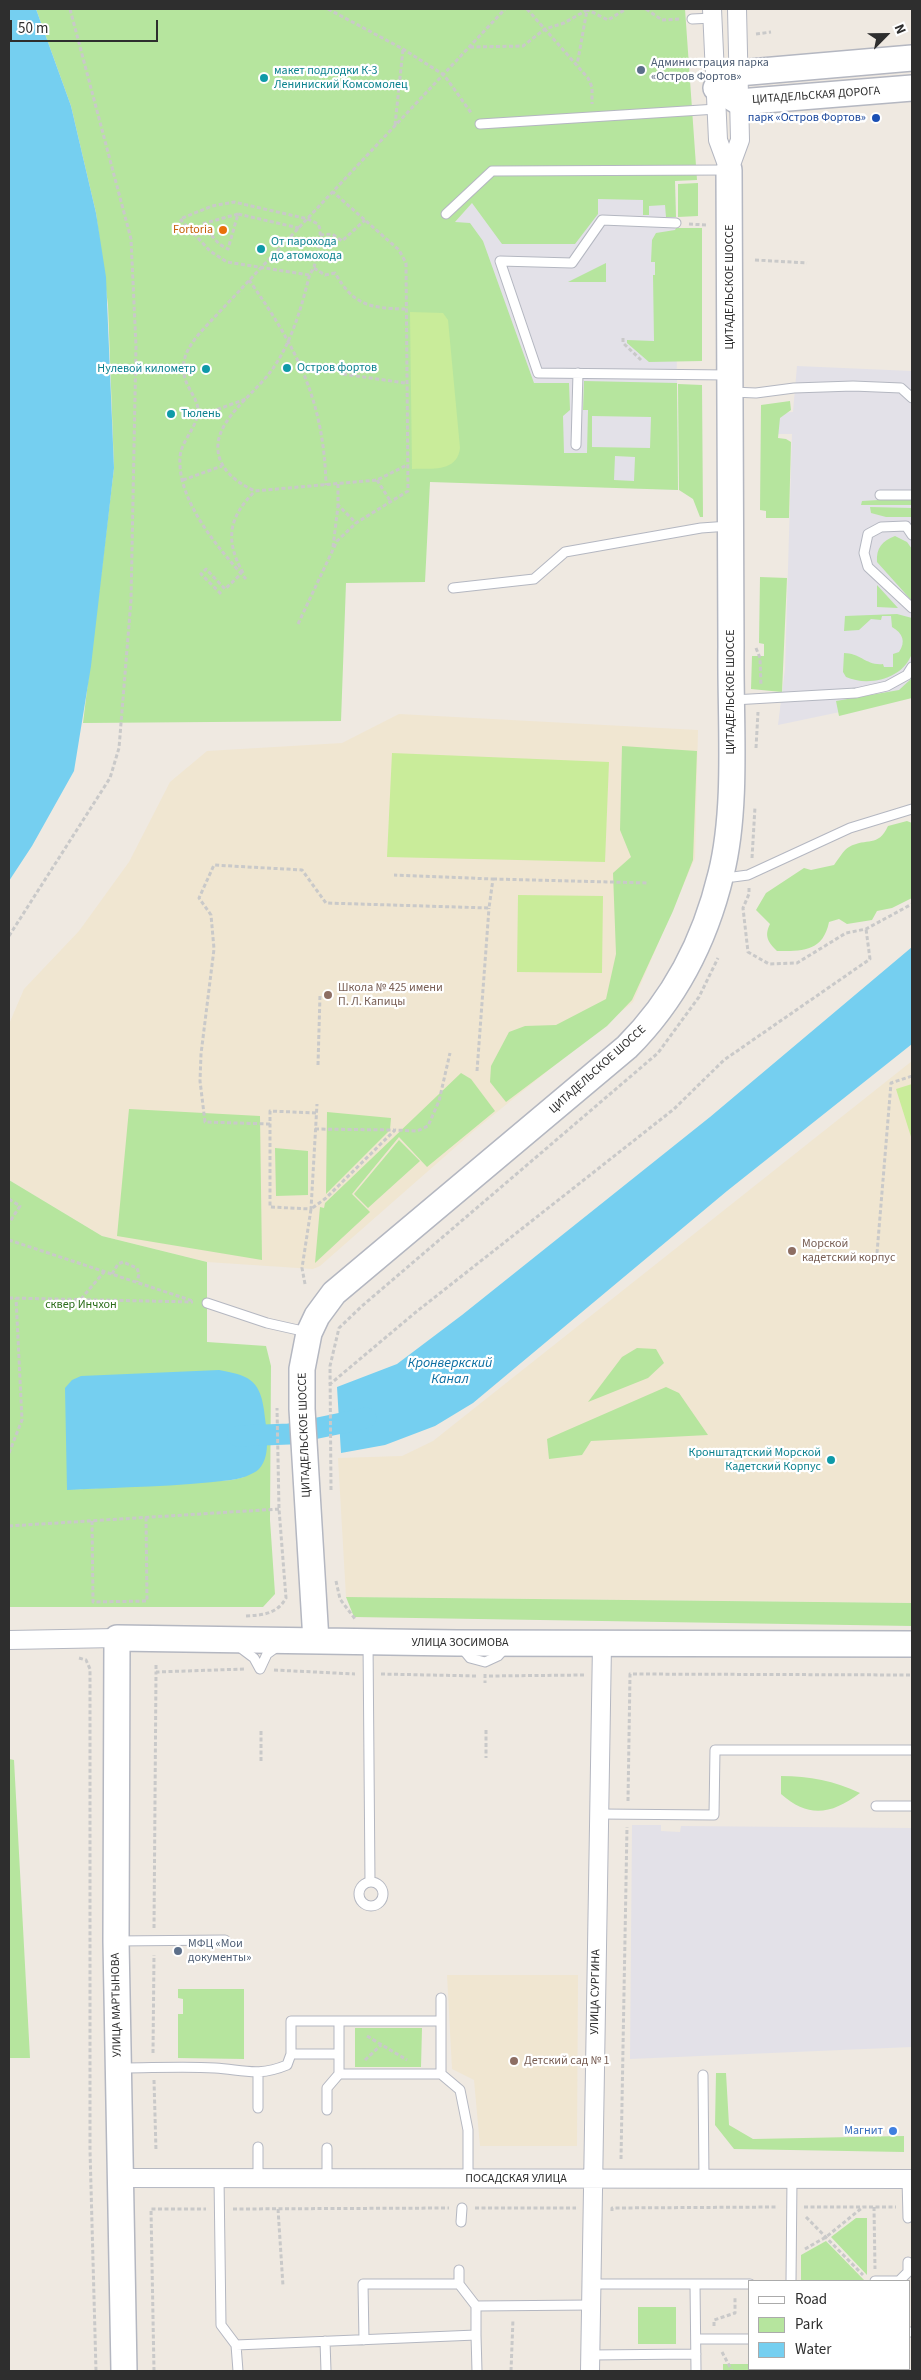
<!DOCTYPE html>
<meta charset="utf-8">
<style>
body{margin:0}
#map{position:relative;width:921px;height:2380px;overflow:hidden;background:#efe9e1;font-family:"Source Sans 3",sans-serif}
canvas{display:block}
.frame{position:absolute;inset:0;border:10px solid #2e2e2e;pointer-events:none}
.legend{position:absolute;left:748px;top:2280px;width:162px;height:90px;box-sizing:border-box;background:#fff;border:1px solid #ababab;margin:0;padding:6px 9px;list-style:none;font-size:15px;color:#2e2e2e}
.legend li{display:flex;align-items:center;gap:10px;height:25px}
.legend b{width:25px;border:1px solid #ababab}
.north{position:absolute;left:861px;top:10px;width:50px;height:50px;-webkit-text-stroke:4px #fff;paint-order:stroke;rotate:67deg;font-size:14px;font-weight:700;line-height:20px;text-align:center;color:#2e2e2e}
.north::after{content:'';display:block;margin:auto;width:18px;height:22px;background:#2e2e2e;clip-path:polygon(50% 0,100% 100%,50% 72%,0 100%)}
.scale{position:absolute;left:10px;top:20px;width:148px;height:22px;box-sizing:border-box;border:2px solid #2e2e2e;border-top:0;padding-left:6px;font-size:15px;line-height:18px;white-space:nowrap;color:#2e2e2e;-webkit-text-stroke:4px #fff;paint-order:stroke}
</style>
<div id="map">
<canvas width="921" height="2380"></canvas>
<div class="frame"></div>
<ul class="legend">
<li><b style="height:6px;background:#fff"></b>Road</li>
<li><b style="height:14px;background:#b6e59e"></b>Park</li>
<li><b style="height:14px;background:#75cff0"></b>Water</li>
</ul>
<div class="north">N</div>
<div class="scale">50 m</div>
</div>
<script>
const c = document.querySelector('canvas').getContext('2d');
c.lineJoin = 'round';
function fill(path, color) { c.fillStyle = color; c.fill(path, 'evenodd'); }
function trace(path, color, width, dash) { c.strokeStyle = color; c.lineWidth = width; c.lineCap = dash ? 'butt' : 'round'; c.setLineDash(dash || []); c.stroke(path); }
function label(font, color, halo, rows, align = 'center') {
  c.font = font + ' "Source Sans 3",sans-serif'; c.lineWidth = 4.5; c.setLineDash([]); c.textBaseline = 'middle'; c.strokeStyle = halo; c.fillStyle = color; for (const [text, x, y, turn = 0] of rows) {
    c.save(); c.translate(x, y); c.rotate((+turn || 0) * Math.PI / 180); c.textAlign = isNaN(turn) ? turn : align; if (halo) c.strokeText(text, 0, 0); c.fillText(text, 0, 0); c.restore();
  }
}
fill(new Path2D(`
 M675 180 678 490 504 483 435 244 472 203Z
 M797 366 912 371V690L902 699 778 725 785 669 792 434H772V413L793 412Z
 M632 1825H661V1831L680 1832 681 1826 912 1828V2047L630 2059Z`), '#e3e1e8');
fill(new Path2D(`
 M399 714 698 730 695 858 633 1002 476 1129 320 1266 313 1269 207 1262 102 1236 9 1180V1024L24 989 79 931 129 862 170 782 207 751 342 743Z
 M912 1061V1603L346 1597 338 1458 402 1456 433 1441Z
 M447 1975H578L577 2146H480L474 2080 452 2069Z`), '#f0e6d1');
fill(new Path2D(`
 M36 9H685L697 180 675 181 676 217H666L665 205 649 206V215H643V200L598 199V214L575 244H502L472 203 455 222 470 223 483 241 534 383H569L570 410 563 416 564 453H587L588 410H583L584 381 677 383 678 490 430 482 425 582 346 583 341 721 83 723 114 468 108 305 96 213 71 106ZM592 416 651 417 650 448 592 447ZM615 456 635 457 634 481 614 480Z
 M698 183V216L678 217V184Z
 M676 228H702V361L649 362 627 343V340L654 341 653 275H655V262H651L652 240 656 233 675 230Z
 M606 263V282H568Z
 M678 384 702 385 703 517H700L693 499 679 490Z
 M790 401 791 410 780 418 778 438 786 439 791 442 789 518H766V511L760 510 761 405Z
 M912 498V505H861L862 501Z
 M870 507 912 508V517H886L871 513Z
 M895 536 907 542 912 549V601L877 562C876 548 882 541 895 536Z
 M760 577 787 578 782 692 751 689 752 656H764V644L759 643Z
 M877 585 898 608 877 607Z
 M897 614 912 618C912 628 915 643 912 653 904 679 868 687 846 677L843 672 844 653C860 653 867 666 883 664L884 667H893V654L899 652C906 642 903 633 892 627L891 616H882L881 620 871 619 859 630 844 631 845 616Z
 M912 678V698L839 716 836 701 899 690Z
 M622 746 697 751 693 860 673 911 632 1000 607 1026 506 1102 490 1082 491 1066 509 1032 525 1026 556 1025 606 999 616 954 613 873 631 857 620 830Z
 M907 821 912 823V898L892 908 877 911 872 920 847 924 839 919 829 922C823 952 802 951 777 951 768 942 764 936 770 924L756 910 766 893 804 868 811 870 834 865C838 860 844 849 849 847 867 837 878 848 888 826Z
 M461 1073 471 1079 495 1111 427 1167 399 1137 352 1194 370 1212 315 1263 320 1207 324 1208 325 1203Z
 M129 1109 260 1116 262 1260 117 1236Z
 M327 1112 391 1118 390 1130 326 1194Z
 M399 1140 420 1161 368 1208 354 1194Z
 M275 1148 308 1151V1195L276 1196Z
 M9 1180 102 1236 207 1262V1342L266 1346 271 1366 270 1520 275 1594 263 1607H9ZM244 1477 232 1480 67 1490Z
 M637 1348 656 1349 664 1363 648 1378 588 1402 622 1357Z
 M666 1387 679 1393 708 1435 591 1441 582 1455 549 1459 547 1439Z
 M346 1597 912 1603V1626L354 1617Z
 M9 1759 14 1760 30 2058H9Z
 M781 1776C810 1776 834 1781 860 1793 832 1814 809 1819 781 1794Z
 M178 1989H244V2059L178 2058V2014H183V1999L178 1998Z
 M355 2028H422L421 2067H355Z
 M716 2073H726L729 2125 753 2139 904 2136V2152L734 2149 715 2125Z
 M856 2218H867V2275L831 2237Z
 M826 2241 865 2281H801V2255Z
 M638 2307H676V2344H638Z
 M723 2364H750V2369H758V2371H723Z`), '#b6e59e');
fill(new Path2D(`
 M410 312 443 313 448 320 460 448C457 473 431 468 412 469Z
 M392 753 609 762 605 862 387 857Z
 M518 895 603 896 602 973 517 972Z
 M912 1084V1140L896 1089Z`), '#c9ec9a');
fill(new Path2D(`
 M9 9H36L71 106 96 213 106 277 114 468 91 666 74 771 32 846 9 881Z
 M912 947V1044L727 1191 473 1403 435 1426 385 1445 341 1453 337 1387 397 1364 462 1315 710 1117Z
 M219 1370C247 1375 260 1379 264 1410 266 1428 272 1455 259 1469 253 1475 239 1479 231 1480 177 1487 121 1487 67 1490L65 1388 72 1380 81 1376Z`), '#75cff0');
trace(new Path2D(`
 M238 1436 289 1434 366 1418`), '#75cff0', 21);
const lane = new Path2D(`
 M692 19 713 18
 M480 124 717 109
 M446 214 492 171 727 170
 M676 223 602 220 572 263 500 261 538 373 728 375
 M732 392 756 393 794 388 853 386 901 388 912 398
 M576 445 578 373
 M880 495H912
 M912 535 906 526 881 527 868 534 864 553 868 567 912 608
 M453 588 534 579 565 552 701 528 729 526
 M733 700 856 693 887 686 907 675 912 667
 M721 875 733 877 748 875 850 828 912 809
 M207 1303 267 1323 307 1332
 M368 1642 370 1882
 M238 1646 254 1658 260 1669 267 1654 278 1646
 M461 1647 470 1658 485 1662 498 1656 506 1647
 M876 1806H912
 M600 1814 714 1815 715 1750H912
 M359 1894a12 12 0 1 1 24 0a12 12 0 1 1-24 0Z
 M117 1941 225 1940
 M441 1998V2074L460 2090 468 2130V2178
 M339 2021V2074H441
 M339 2054H291V2021H441
 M121 2068C152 2068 184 2066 215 2068 244 2070 258 2077 287 2065L291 2054
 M703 2075 704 2179
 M258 2108V2072
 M327 2110V2088L339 2074
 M327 2148V2178
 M219 2178 221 2325 236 2345 476 2335V2306
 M258 2179V2147
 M907 2179 908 2218
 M461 2222 462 2208
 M459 2270V2284L476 2306 591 2305
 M791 2281 792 2179
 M875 2281H899L908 2272V2262
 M591 2284H750
 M695 2284 696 2371
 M910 2332H912
 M476 2335 477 2371
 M696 2339H750
 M364 2340 363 2284H459
 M325 2341 326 2371
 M236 2345 238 2371
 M590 2355 696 2354`);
const street = new Path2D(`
 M712 9 718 140 729 170
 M729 170 740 140 737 9
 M9 1640 117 1638
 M121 2178 912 2179
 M590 2371 602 1644`);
const secondary = new Path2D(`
 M912 58 738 73 716 88 739 102 912 88
 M316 1641 302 1409V1369L309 1333 317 1316 334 1293 627 1047C675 999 705 941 721 874 738 806 730 718 731 647 731 488 731 329 729 170
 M124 2371 116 1941 117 1638 457 1643 912 1644`);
trace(lane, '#b4b7c1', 11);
trace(street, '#b4b7c1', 20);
trace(secondary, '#b4b7c1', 28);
trace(new Path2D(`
 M328 9 403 49 444 75 472 114
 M527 9 588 78 592 87V104
 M586 9 608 20 626 9
 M646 9 662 20 680 19
 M756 34 771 32
 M470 47 523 46 545 29 564 23 587 10 577 65
 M395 125 403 49
 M238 214 202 224 219 244 228 249 238 214 299 228
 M689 224 706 225
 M320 235 332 234 342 241 365 220
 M755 260 807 263
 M314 268 325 275 335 273C354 306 370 308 405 309
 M309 275 227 262 210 251 180 219 212 206 234 202 308 219 318 224 320 229C321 241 317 256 314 267 313 270 310 273 309 277 301 309 291 344 271 371 256 392 220 417 218 444 216 467 235 482 255 491L377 480 407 465
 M249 280C297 348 324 401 326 485
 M623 338V343L641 360
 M343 374 405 383
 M198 410 213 411 246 399
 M183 480 222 466
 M377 480 391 502
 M338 484V505L356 523
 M333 547 338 506
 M243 573C225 540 228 518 255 491
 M246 579C219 549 177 501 180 457 181 441 197 428 198 411 198 402 192 394 188 386 175 360 192 341 209 323L505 9
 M221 594 201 574 206 569 225 589 241 574
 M298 624 337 541 356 523 408 491 406 263 399 250 333 192
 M756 648 760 658 761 686
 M756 748 758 712
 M752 858 755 807
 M493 879 649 883
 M749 888V894L743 908 748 952 769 964 797 963 846 933 866 929 912 904
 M9 936 110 778 119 748 131 600 136 346 131 239 70 9
 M318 1065 320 995
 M477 1071 489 908
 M316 1113 270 1111V1207L311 1209 317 1104
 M270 1124 205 1122 200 1081 201 1054 214 949 211 915 199 898 214 865 302 870 326 903 489 908 493 879 394 875
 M315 1129 394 1130
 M9 1199 20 1206 9 1223
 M9 1240 193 1301
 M877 1253 891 1083 912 1076
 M112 1274 118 1264 123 1262 137 1268 139 1274 137 1282
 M305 1284 302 1268 311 1209 326 1198 395 1130 417 1131 428 1126 439 1101 450 1053
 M9 1298 193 1302
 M81 1299 104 1272
 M329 1385 416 1312 674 1109 724 1060 870 959 866 929
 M9 1453 22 1420 16 1298
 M331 1490 330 1366 339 1328 362 1306 658 1053 699 997 718 958
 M92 1521 93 1602 147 1601 146 1517
 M9 1526 279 1509
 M336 1581 340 1599 355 1619
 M246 1616C263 1615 277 1614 286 1598L279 1509 277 1408
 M79 1658 86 1660 90 1669V2150L96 2371
 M156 1665V1672L245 1669
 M274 1670 355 1674
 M381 1674 478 1676
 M485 1674V1683
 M489 1676 585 1675
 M486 1730V1758
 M261 1731V1761
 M628 1801 630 1674 912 1675
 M154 1928 156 1672
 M367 2036 407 2060
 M153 2053 154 1955
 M365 2060 381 2045
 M154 2080 156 2151
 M621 2159 627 1827
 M804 2207H896
 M874 2207 875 2269
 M475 2208H576
 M233 2209 449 2208
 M278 2209 283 2286
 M612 2211V2208L778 2207
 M806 2217 863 2275
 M805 2249 826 2237 863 2207
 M714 2326V2320L735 2313V2297
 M722 2352 732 2371
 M154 2371 151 2209H206
 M511 2371 513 2319
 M753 2371 756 2369`), '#c9c9c9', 3, [4, 2.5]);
trace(lane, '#fff', 9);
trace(street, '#fff', 18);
trace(secondary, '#fff', 25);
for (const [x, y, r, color] of [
 [641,70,5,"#5c6f8a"],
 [264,78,5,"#0f9aa8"],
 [876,118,5,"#1a4fb4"],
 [223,230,5,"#e8710a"],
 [261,249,5,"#0f9aa8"],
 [287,368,5,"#0f9aa8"],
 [206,369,5,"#0f9aa8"],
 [171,414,5,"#0f9aa8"],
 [328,995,5,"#8d6e63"],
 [792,1251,5,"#8d6e63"],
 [831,1460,5,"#0f9aa8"],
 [178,1951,5,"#5c6f8a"],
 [514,2061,5,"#8d6e63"],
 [893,2131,5,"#3f7fe0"]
]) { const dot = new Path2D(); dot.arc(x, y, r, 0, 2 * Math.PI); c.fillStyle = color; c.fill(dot); trace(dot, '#fff', 2); }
label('12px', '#4e5e75', '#fff', [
 ["Администрация парка",651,63],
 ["«Остров Фортов»",651,77],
 ["МФЦ «Мои",188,1944],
 ["документы»",188,1958]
], 'left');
label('12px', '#0d838f', '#fff', [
 ["макет подлодки К-3",274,71],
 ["Лениниский Комсомолец",274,85],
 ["От парохода",271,242],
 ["до атомохода",271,256],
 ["Остров фортов",297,368],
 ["Нулевой километр",196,369,"right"],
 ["Тюлень",181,414],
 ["Кронштадтский Морской",821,1453,"right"],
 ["Кадетский Корпус",821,1467,"right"]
], 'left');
label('12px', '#2e2e2e', '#fff', [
 ["ЦИТАДЕЛЬСКАЯ ДОРОГА",816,96,-4],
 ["ЦИТАДЕЛЬСКОЕ ШОССЕ",730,287,-90],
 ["ЦИТАДЕЛЬСКОЕ ШОССЕ",731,692,-90],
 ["ЦИТАДЕЛЬСКОЕ ШОССЕ",598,1070,-42],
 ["ЦИТАДЕЛЬСКОЕ ШОССЕ",305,1435,-92],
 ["УЛИЦА ЗОСИМОВА",460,1643],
 ["УЛИЦА СУРГИНА",596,1992,-89],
 ["УЛИЦА МАРТЫНОВА",117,2005,-91],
 ["ПОСАДСКАЯ УЛИЦА",516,2179]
]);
label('12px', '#164399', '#fff', [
 ["парк «Остров Фортов»",866,118]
], 'right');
label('12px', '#c56008', '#fff', [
 ["Fortoria",213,230]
], 'right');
label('12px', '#785e54', '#fff', [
 ["Школа № 425 имени",338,988],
 ["П. Л. Капицы",338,1002],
 ["Морской",802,1244],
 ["кадетский корпус",802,1258],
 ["Детский сад № 1",524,2061]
], 'left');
label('12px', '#2c6e1b', '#fff', [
 ["сквер Инчхон",81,1305]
]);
label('12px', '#366cbe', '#fff', [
 ["Магнит",883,2131]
], 'right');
label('italic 14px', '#0d6fa3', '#fff', [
 ["Кронверкский",450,1364],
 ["Канал",450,1380]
]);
</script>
